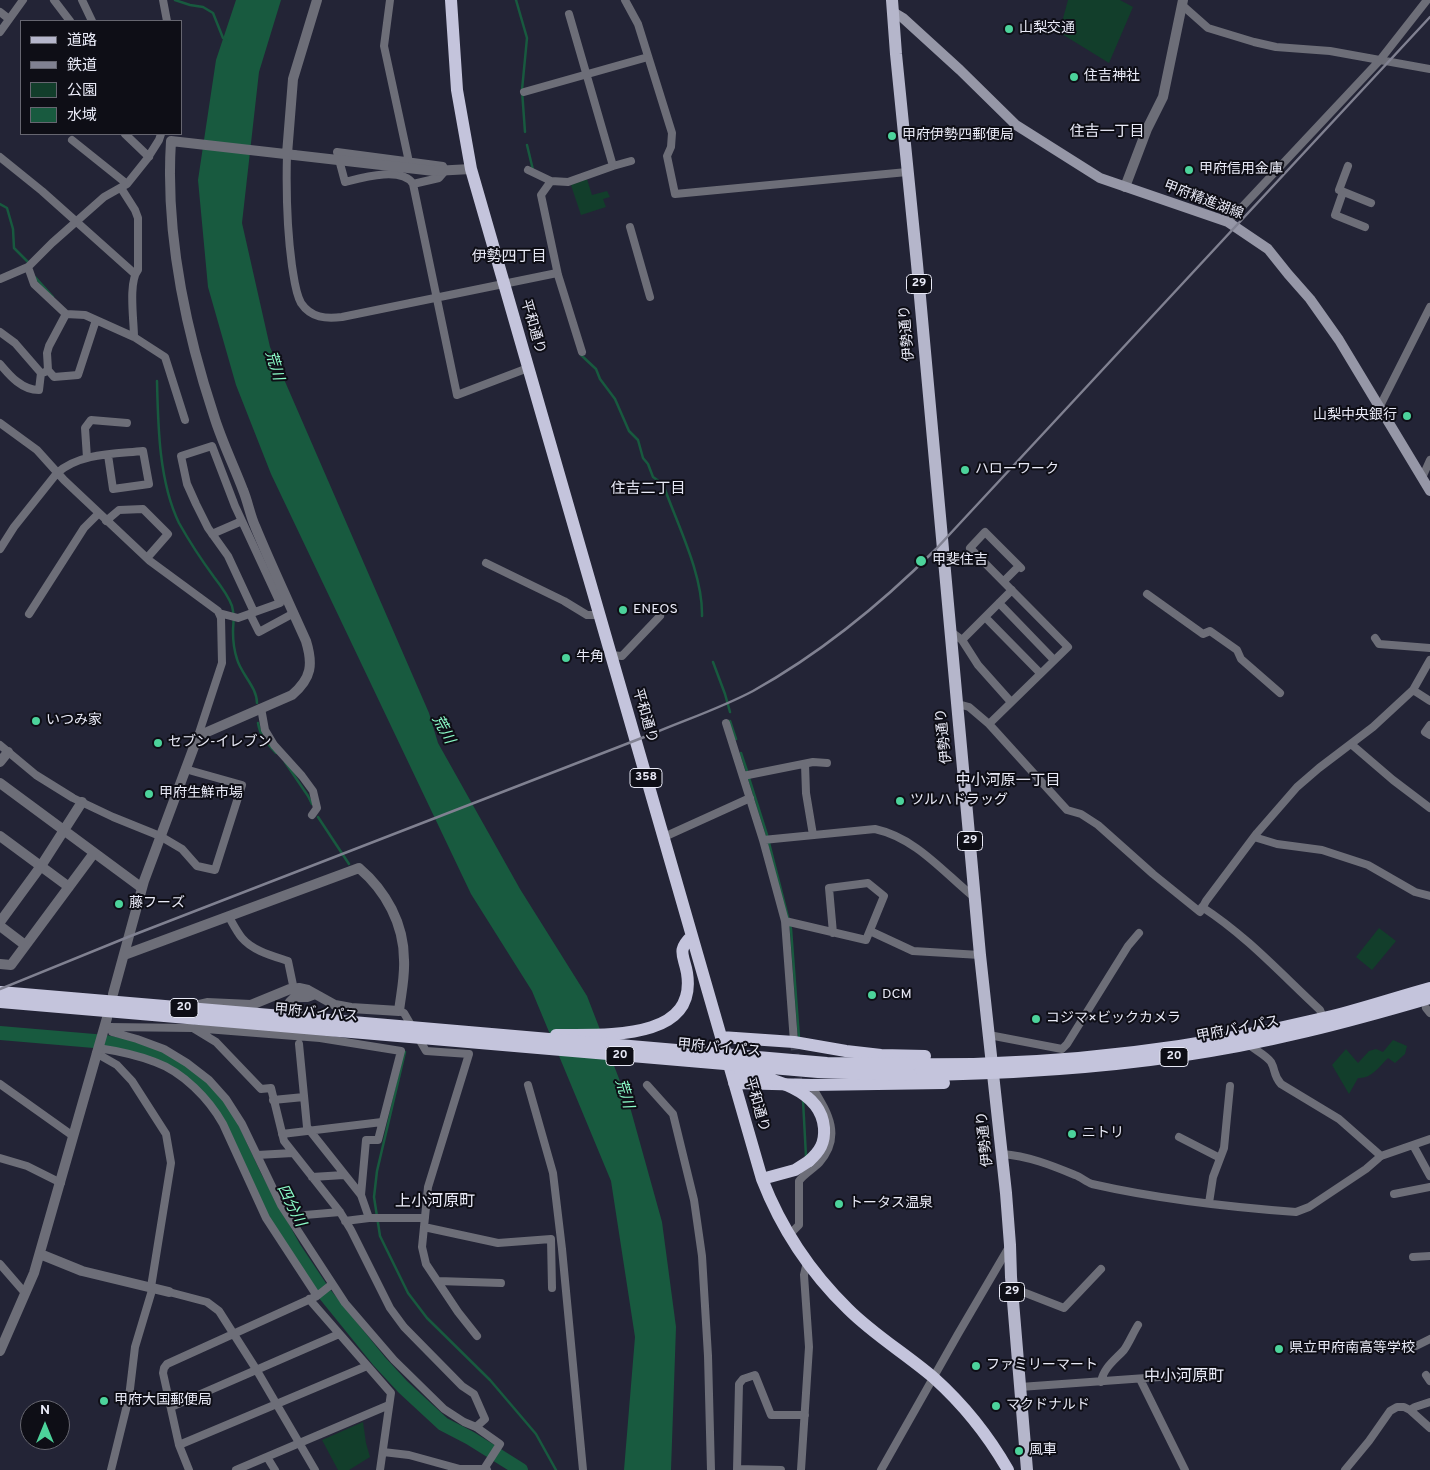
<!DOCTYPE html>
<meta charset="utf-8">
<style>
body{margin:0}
#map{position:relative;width:1430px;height:1470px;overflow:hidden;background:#232436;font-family:Overpass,"Noto Sans JP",sans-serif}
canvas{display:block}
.legend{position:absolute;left:20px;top:20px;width:162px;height:115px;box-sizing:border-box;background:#0e0e16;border:1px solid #666670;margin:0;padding:6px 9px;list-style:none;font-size:15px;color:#e9eaf7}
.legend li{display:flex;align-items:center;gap:10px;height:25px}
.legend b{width:25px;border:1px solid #666670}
.north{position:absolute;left:20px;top:1400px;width:50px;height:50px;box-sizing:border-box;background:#0e0e16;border:1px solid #666670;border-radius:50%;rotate:0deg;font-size:14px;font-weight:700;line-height:20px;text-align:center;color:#e9eaf7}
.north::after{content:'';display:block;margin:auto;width:18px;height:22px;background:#4cd39b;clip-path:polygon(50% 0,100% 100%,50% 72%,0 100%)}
</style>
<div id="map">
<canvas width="1430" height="1470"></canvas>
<ul class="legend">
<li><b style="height:6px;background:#b5b6cb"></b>道路</li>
<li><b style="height:6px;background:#808191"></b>鉄道</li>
<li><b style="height:14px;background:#123e2b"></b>公園</li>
<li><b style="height:14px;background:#185a3f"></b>水域</li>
</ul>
<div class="north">N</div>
</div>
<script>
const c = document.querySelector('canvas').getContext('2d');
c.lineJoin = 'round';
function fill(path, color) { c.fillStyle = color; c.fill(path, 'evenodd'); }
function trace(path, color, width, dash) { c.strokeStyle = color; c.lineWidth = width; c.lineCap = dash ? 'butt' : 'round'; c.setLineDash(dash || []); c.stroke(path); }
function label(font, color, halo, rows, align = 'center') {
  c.font = font + ' Overpass,"Noto Sans JP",sans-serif'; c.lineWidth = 4; c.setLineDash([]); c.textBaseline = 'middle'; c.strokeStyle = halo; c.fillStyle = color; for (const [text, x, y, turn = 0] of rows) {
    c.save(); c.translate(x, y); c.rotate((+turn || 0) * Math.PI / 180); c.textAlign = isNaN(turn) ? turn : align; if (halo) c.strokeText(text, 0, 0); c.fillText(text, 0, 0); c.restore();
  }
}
fill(new Path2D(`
 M1068 0H1120L1133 7 1109 63 1057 31 1062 22Z
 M587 179 592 195 607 191 610 197 603 199 606 207 581 215 571 185Z
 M1379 928 1396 941 1372 970 1356 957Z
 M1393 1040 1407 1046 1405 1054 1395 1063 1388 1058C1379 1067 1371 1079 1358 1078L1349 1094 1332 1065 1346 1049 1358 1063 1369 1051 1376 1049 1383 1052Z
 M363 1422 366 1443 370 1457 349 1470H338L322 1440Z`), '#123e2b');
fill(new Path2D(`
 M236 0H281L259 72 242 223 270 347 429 713 438 743 520 889 587 996 630 1107 662 1222 676 1327 671 1470H624L635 1337 611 1181 532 991 471 894 271 474 236 385 208 287 198 180 216 60Z`), '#185a3f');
trace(new Path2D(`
 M175 0 190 5 203 7 213 13 223 38 226 40
 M516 0 527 38 522 90 525 132
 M527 145 533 170
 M0 204 7 208 13 229 14 248 29 263
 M35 277 53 297
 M581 355 596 369 600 379 615 399 629 431 638 440 643 458 648 464 653 477 663 484C677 524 703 574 702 616
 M157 381C158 426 159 482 179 523 188 539 203 562 214 577 221 586 228 595 232 606 235 616 233 623 233 632 233 641 234 650 237 659 241 674 257 687 257 703
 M713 662 725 694 730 712
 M730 721 736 739
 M258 723C260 736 267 743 276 753
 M741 753 747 771
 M285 762 308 796 312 804
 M749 778 767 835 791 929 799 1038
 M318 817 349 864
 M405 1052 377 1171 374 1197 380 1236 408 1293 427 1318 490 1380 536 1434 556 1470
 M803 1100 806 1157`), '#185a3f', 2.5);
trace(new Path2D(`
 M0 1033 106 1042 137 1048 165 1059 207 1090 225 1113 256 1179 294 1248 324 1293 379 1361 403 1387 443 1424 470 1438 521 1470`), '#185a3f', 14);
trace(new Path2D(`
 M794 1042 799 1087`), '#414253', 8, [8, 4]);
trace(new Path2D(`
 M54 0 70 21
 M82 0 92 21
 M163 0 167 21
 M390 0 384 46 409 162
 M625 0 638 24 672 133 671 147 667 156 675 194 907 172
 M1182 5 1208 28 1254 42 1276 47 1330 51 1430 69
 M0 12 9 19
 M569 14 613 166
 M0 32 23 0
 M524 92 648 57
 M125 134 149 157
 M72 140 127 184
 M287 154C286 191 287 229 292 266 294 277 295 292 301 303 311 318 326 319 342 317L557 273
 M0 157 42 191 135 274
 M1348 166 1339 190 1371 203
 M528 170 551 181
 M413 184 439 178 445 171 443 166 337 152 345 182C361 178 402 166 413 184L457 395 528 368
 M121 188 135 210 138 218V270C128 282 134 321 134 337
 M1343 192 1335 215 1365 227
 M1228 222 1380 60 1427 0
 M630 227 650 297
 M28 267 34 284 66 314 85 315 134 337 165 357 185 420
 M0 279 28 267 52 243 104 197 127 184 147 159 159 140 161 134
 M0 332 15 343 41 373 39 390C22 390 10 376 0 364
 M582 352 558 275 541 195 551 181 568 182 613 166 631 161
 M48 370 54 377 78 375 96 320
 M45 372 48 370 47 353 49 346 66 314
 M1379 408 1430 307
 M0 423 37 450 64 480 150 561 218 611 221 618 222 663 198 736
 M87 458 85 428 91 420 127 423
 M1422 478 1430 460
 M106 521 119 510 143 509 168 534 147 558
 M212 534 242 521
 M0 549 14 527 57 473C80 453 114 454 143 451L149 484 113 489 108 455
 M486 563 564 601 587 615H599
 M1004 581 1019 566
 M1147 594 1203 634 1210 631 1237 650 1241 659 1280 693
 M999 603 1054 660
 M219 613 238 618 280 603 235 506 212 446 181 456 187 484 196 504 208 528 228 556 254 612
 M29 614 84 528 98 514
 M250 614 259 632 294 613
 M985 617 1040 673
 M950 631 962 640 978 665 1011 702
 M1375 638 1379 644 1430 648
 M962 640 1012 590
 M610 655 622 656 660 616
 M1413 690 1430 701
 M958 704 969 707 989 724 1067 810 1081 814 1098 825 1153 874 1200 912 1206 901 1257 833 1297 787 1319 768 1373 727 1413 690 1430 660
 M261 708 265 730 274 745 302 776 313 791 317 808 312 815
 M726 723 763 840 785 921 794 1042
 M989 724 1068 647 970 548 985 532 1021 568
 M1430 725 1425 732 1430 735
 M1351 744 1393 780 1430 808
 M0 745 36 775 73 798 113 817 160 836 182 849 197 866 215 870 242 785 185 769
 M805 764 806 793 813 835
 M743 776 813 762 827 763
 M664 837 750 798
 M1254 837 1277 844 1322 850 1368 865 1415 892 1430 896
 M763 840 875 829C916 838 943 872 975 898
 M1202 907C1247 936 1282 975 1320 1010L1323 1018
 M229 917C233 924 237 932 242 938 253 951 273 956 288 961L293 985
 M785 921 866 940 884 896 868 883 829 888 833 933
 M870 931 913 951 980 955
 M1426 1008 1430 1013
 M399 1011 404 1013 426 1051 469 1054 428 1187 422 1247 426 1264 458 1312 477 1336
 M108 1027 193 1028 320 1038 401 1051 378 1140H366L361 1195
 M111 1027 112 1032 137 1039 164 1049 187 1063 209 1080 226 1099 242 1124 281 1205 345 1303 394 1360 444 1409 464 1422 476 1427 500 1444 484 1469 487 1470
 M193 1028 216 1042 261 1089 271 1088 284 1141 340 1212 351 1230 390 1308 404 1327 462 1386 474 1394 485 1419 476 1427
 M989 1035 1062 1049 1067 1044 1128 946 1139 933
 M299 1044 307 1127 361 1195 369 1218H425
 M1248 1044C1255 1050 1266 1055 1271 1062 1276 1071 1273 1075 1281 1084L1339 1119 1381 1156
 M98 1048C118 1051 137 1055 155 1062 183 1072 209 1099 223 1124L266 1218 317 1296
 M96 1053 117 1065 132 1081 166 1134 171 1163 151 1287
 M0 1084 73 1136
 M528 1085 553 1173 562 1249 583 1470
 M647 1085 673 1114 694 1200 702 1256 708 1356 711 1470
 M273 1100 304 1097
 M282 1134 382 1122
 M1179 1137 1220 1158
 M1413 1145 1430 1176
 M1002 1154C1028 1156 1051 1165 1075 1175 1081 1177 1086 1182 1092 1184 1158 1199 1228 1207 1296 1212L1309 1207 1366 1169 1381 1156 1430 1139
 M257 1155 293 1153
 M0 1158 27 1166 61 1183
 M312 1177 344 1175
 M1394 1194 1430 1187
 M1209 1203 1213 1177 1224 1148 1230 1086
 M305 1215 340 1212
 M345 1221 369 1218
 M424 1227 498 1243 551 1239 552 1288
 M789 1235 799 1225V1181C804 1174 813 1169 819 1163 844 1135 826 1110 811 1085
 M1413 1257 1430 1256
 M0 1264 25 1293
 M438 1281 501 1283
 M169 1292 207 1302 219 1311 256 1369 315 1470
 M1012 1293 1023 1292 1064 1308 1101 1269
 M309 1299 391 1393 380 1470
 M1416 1346 1430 1339
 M1426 1375 1430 1381
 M1140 1379 1185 1470
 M1101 1382C1103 1368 1116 1359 1124 1350 1129 1343 1133 1333 1138 1325
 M1020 1387 1202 1374
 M171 1407 339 1334
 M1410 1410 1415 1407 1430 1402
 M179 1445 367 1366
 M383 1452 409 1455 460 1469H484
 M267 1457 275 1470
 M737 1469 781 1470
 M111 1470 129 1397 135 1347 153 1287
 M189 1470 179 1445 163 1373 164 1368 167 1364 317 1296 332 1284
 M236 1470 389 1405
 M737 1470 739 1384 743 1379 755 1375 771 1415H805
 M801 1470 809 1347 804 1275 807 1262
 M881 1470 958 1334 1009 1247
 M1345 1470 1369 1441 1390 1411 1397 1407H1404L1410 1410 1430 1428`), '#6d6e78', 8);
trace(new Path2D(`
 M287 154 293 79 317 0
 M434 171 471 169
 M1125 187 1147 129 1163 97 1183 0
 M0 762 8 752
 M0 783 142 888
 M0 836 69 887
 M0 922 41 866 82 802
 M0 926 25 945
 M124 955 359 868C386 891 404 924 404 960 405 977 401 994 399 1011L351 1008 335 1005 308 990 299 988 290 989 251 1005 207 1003 194 1006
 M0 964 11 965 94 853
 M113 994 144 881 198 736 292 695C312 678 313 664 306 641 289 603 271 565 255 526 250 515 248 502 243 490 234 466 222 442 214 416 185 328 165 234 171 141L294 155
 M298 1017 292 1010 290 1002 295 997H307L315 994
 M40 1254 82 1271 169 1292
 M0 1351 34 1273 107 1018`), '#6d6e78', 10);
trace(new Path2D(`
 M893 12 903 18 960 70 1016 125 1100 178 1228 222 1268 249 1288 274 1310 299 1339 340 1430 491`), '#9697a7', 10);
trace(new Path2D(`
 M892 0 896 54 917 264 980 955 1006 1193 1010 1245 1011 1277 1027 1470`), '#b5b6cb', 12);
trace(new Path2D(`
 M451 0 457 90 471 169 762 1179C781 1228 810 1272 848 1309 874 1335 906 1354 934 1378 964 1405 988 1435 1008 1470
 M0 992 341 1021
 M0 1002 328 1030
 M556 1035C600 1034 698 1043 687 973 684 955 676 951 692 936
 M721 1037 794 1042 846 1051 881 1055 925 1056
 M912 1064C1052 1066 1195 1049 1332 1016 1365 1008 1397 997 1430 988
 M911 1075C1001 1074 1091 1069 1179 1056 1265 1044 1348 1022 1430 998
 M734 1083 811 1085 944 1083
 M762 1179 795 1170 809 1161`), '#c4c4dc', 12);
trace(new Path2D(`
 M0 989 128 937 652 734C685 720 721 708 753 691 821 653 881 604 936 549L1430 17`), '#808191', 2.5);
trace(new Path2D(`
 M294 155 434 171`), '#6d6e78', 10);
trace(new Path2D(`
 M341 1021 827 1063 912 1064
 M328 1030 818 1072 911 1075
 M740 1073C771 1078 821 1089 824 1128 825 1143 820 1151 809 1161`), '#c4c4dc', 12);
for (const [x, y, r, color] of [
 [1009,29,5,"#4cd39b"],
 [1074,77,5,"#4cd39b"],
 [892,136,5,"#4cd39b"],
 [1189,170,5,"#4cd39b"],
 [1407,416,5,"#4cd39b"],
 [965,470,5,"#4cd39b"],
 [921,561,6,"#4cd39b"],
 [623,610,5,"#4cd39b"],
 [566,658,5,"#4cd39b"],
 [36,721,5,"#4cd39b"],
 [158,743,5,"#4cd39b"],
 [149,794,5,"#4cd39b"],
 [900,801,5,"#4cd39b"],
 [119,904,5,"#4cd39b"],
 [872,995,5,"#4cd39b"],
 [1036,1019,5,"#4cd39b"],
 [1072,1134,5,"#4cd39b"],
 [839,1204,5,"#4cd39b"],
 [1279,1349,5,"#4cd39b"],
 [976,1366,5,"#4cd39b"],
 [104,1401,5,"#4cd39b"],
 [996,1406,5,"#4cd39b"],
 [1019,1451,5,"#4cd39b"]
]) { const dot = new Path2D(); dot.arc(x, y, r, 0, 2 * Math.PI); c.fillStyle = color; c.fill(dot); trace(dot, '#0e0e16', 2); }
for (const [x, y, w] of [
 [919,284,25],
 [646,778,32],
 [970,841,25],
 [184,1008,28],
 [620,1056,28],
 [1174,1057,28],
 [1012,1292,25]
]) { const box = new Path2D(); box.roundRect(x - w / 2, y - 9.5, w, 19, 4); c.fillStyle = '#0e0e16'; c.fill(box); trace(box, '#e9eaf7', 1); }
label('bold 12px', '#e9eaf7', null, [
 ["29",919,284],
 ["358",646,778],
 ["29",970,841],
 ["20",184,1008],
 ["20",620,1056],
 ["20",1174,1057],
 ["29",1012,1292]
]);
label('14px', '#e9eaf7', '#0e0e16', [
 ["山梨交通",1019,29],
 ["住吉神社",1084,77],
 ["甲府伊勢四郵便局",902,136],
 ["甲府信用金庫",1199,170],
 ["山梨中央銀行",1397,416,"right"],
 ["ハローワーク",975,470],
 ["甲斐住吉",932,561],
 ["ENEOS",633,610],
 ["牛角",576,658],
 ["いつみ家",46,721],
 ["セブン-イレブン",168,743],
 ["甲府生鮮市場",159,794],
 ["ツルハドラッグ",910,801],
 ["藤フーズ",129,904],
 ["DCM",882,995],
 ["コジマ×ビックカメラ",1046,1019],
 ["ニトリ",1082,1134],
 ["トータス温泉",849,1204],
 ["県立甲府南高等学校",1289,1349],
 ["ファミリーマート",986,1366],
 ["甲府大国郵便局",114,1401],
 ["マクドナルド",1006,1406],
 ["風車",1029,1451]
], 'left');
label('14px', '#e9eaf7', '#0e0e16', [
 ["甲府精進湖線",1203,201,21],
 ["平和通り",532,327,74],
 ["伊勢通り",908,333,-95],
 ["平和通り",644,716,74],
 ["伊勢通り",945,736,-96],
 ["甲府バイパス",316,1014,5],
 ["甲府バイパス",1238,1030,-11],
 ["甲府バイパス",719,1049,5],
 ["平和通り",756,1105,74],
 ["伊勢通り",986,1139,-96]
]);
label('15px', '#e9eaf7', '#0e0e16', [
 ["住吉一丁目",1107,133],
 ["伊勢四丁目",509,258],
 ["住吉二丁目",648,490],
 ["中小河原一丁目",1008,782]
]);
label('italic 15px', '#8cfec9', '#0e0e16', [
 ["荒川",273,366,73],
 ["荒川",442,730,61],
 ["荒川",623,1094,73],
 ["四分川",290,1206,63]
]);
label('16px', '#e9eaf7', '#0e0e16', [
 ["上小河原町",435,1203],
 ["中小河原町",1184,1378]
]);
</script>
